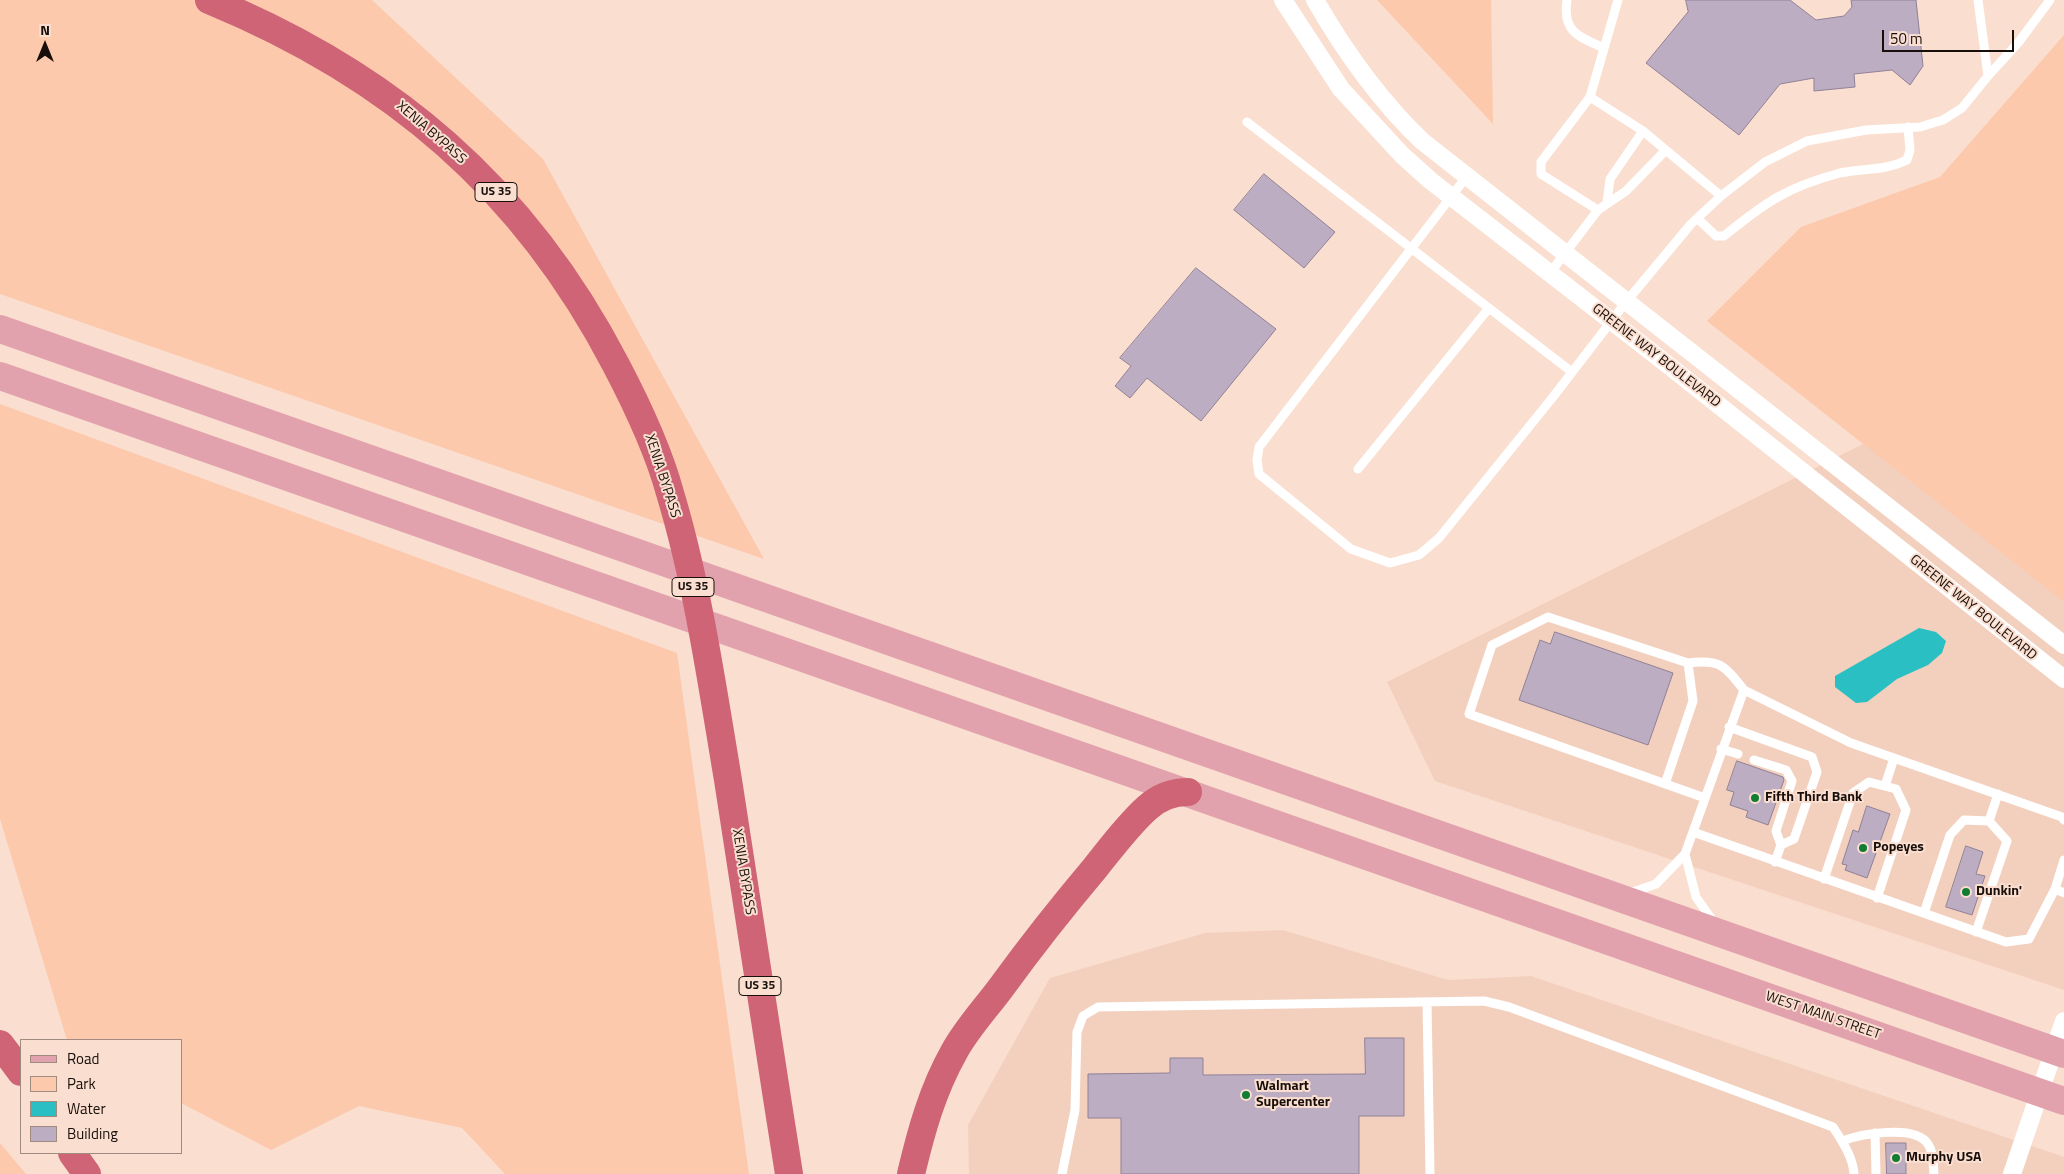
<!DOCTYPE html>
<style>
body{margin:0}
#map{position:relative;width:2064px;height:1174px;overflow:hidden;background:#faded0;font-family:"Titillium Web",sans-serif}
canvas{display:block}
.legend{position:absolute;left:20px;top:1039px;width:162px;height:115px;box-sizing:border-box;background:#faded0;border:1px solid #a08b81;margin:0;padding:6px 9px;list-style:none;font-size:15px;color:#180f0a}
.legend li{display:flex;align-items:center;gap:10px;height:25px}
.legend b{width:25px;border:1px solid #a08b81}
.north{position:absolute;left:20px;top:20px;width:50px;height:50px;-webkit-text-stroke:4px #faded0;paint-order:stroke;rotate:0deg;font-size:14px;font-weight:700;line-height:20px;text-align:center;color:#180f0a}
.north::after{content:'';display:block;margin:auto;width:18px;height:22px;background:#180f0a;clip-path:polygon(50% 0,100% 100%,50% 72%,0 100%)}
.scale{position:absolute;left:1882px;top:30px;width:132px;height:22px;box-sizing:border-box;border:2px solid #180f0a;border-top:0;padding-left:6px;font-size:15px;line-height:18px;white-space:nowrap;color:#180f0a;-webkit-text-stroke:4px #faded0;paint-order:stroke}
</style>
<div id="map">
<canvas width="2064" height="1174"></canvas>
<ul class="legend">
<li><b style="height:6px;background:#e2a2ad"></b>Road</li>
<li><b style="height:14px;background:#fcc9ad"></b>Park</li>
<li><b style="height:14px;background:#29bfc3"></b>Water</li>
<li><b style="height:14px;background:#bdadc3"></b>Building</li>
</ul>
<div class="north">N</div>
<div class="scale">50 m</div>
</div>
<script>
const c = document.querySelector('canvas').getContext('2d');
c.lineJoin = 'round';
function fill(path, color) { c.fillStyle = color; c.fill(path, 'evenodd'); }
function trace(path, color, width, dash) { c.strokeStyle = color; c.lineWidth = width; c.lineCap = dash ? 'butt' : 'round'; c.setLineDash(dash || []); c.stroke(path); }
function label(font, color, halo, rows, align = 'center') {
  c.font = font + ' "Titillium Web",sans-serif'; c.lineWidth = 4; c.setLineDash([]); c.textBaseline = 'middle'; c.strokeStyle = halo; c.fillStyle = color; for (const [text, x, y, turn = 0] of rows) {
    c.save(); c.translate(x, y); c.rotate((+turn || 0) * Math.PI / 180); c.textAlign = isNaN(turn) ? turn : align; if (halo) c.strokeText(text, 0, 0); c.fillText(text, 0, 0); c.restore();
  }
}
fill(new Path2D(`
 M2043 354 2064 369V990L1435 781 1387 682Z
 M1283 930 1448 980 1531 976 2064 1157V1174H969L968 1125 1050 978 1205 933Z`), '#f3d0be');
fill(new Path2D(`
 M0 0H372L543 159 764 559 0 294Z
 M1377 0H1491L1493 124Z
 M2064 35V602L1707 321 1801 227 1940 177Z
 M0 404 677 653 749 1174H505L462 1128 359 1106 271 1150 181 1103V1040H67L0 819Z
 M0 1143 26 1174H0Z`), '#fcc9ad');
fill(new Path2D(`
 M1919 628 1936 632 1946 641 1942 653 1928 665 1897 679 1867 702 1856 703 1835 687V676Z`), '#29bfc3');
const building = new Path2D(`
 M1686 0H1790L1816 20 1844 16 1852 7 1851 0H1916L1923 66 1910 85 1892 70 1854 74 1855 87 1814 91V78L1780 84 1739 135 1646 63 1688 12Z
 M1264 174 1335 232 1304 268 1234 210Z
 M1196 268 1276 329 1201 421 1147 378 1130 398 1115 386 1131 366 1120 358Z
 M1555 632 1673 673 1648 745 1519 700 1540 640 1550 644Z
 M1737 761 1783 777 1784 780 1768 825 1746 817 1748 811 1730 805 1734 792 1727 790Z
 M1867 806 1890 814 1867 878 1845 870 1847 865 1842 864 1853 830 1858 832Z
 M1966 846 1983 852 1976 874 1985 876 1972 915 1946 907Z
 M1365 1038H1404V1116H1359V1174H1121V1118H1088V1074L1170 1073V1058H1203V1075L1365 1074Z
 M1886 1143H1906V1174H1887Z`);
fill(building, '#bdadc3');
trace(building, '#918196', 1);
trace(new Path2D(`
 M1567 0C1562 32 1579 37 1604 48
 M1978 0 1988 76
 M1590 97 1643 131 1721 196
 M1247 122 1572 372
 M1467 176 1259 447 1257 460 1259 474 1351 549 1390 563 1419 555 1439 538 1553 397 1626 302 1691 224 1721 196 1765 162 1807 141 1866 130 1920 127 1943 120 1962 108 1988 76 2018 43 2050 0
 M1607 202 1610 179 1643 131
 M1598 210 1541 174V162L1590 97 1618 0
 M1697 218 1716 236H1724C1766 202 1787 187 1840 173 1863 168 1885 171 1907 160L1910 150 1908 127
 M1550 273 1598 210 1626 191 1665 151
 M1358 469 1489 308
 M1729 727 1812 757 1817 772 1794 839 1781 845
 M1721 749 1738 754
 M1754 760 1786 770 1792 781 1776 831 1781 845 1775 862
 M1665 784 1693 701 1688 663
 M1885 786 1894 758
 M1705 798 1469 714 1492 645 1548 617 1688 663C1720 659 1724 665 1744 690
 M1989 821 1998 794
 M1693 832 2006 942 2029 939 2055 889
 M1685 854 1696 897 1715 924
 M2064 860 2055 889 2064 893
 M1824 879 1853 793 1869 782 1896 789 1906 810 1877 898
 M1627 894 1656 884 1685 854 1744 690 1851 743 2062 817 2064 820
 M1924 913 1950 835 1964 820 1989 821 2007 841 1976 932
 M1427 1002 1430 1174
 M1875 1133 1876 1174
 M1842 1141C1861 1134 1915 1124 1928 1144 1934 1153 1933 1164 1934 1174
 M1062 1174 1075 1110 1077 1032 1083 1016 1098 1007 1484 1001 1509 1007 1833 1127C1842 1141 1853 1157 1854 1174`), '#fff', 9);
trace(new Path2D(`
 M1283 0 1341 89 1402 155 1431 181 1663 361 2064 679
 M1315 0C1345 52 1378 99 1422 141L2064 645
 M2012 1174 2064 1021`), '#fff', 18);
trace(new Path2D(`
 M0 329 2064 1054
 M0 376 2064 1101`), '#e2a2ad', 28);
trace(new Path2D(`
 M209 0C391 75 524 188 616 365 637 405 658 449 670 493 698 586 712 685 728 780 749 912 768 1043 789 1174
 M0 1044 21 1072
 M72 1153 87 1174
 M911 1174C921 1132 932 1091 954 1052 967 1028 987 1007 1003 985 1032 945 1063 906 1095 868 1111 848 1128 825 1147 808 1159 797 1173 792 1188 792`), '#ce6476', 28);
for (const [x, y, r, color] of [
 [1755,798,5,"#117d32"],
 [1863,848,5,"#117d32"],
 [1966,892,5,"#117d32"],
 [1246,1095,5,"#117d32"],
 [1896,1158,5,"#117d32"]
]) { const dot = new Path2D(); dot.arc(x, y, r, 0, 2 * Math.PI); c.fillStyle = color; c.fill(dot); trace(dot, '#faded0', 2); }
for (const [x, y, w] of [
 [496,192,42],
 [693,587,42],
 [760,986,42]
]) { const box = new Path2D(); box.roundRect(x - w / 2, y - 9.5, w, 19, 4); c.fillStyle = '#faded0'; c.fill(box); trace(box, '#180f0a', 1); }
label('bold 12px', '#180f0a', null, [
 ["US 35",496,192],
 ["US 35",693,587],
 ["US 35",760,986]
]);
label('14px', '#180f0a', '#faded0', [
 ["XENIA BYPASS",431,133,41],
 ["GREENE WAY BOULEVARD",1656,356,38],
 ["XENIA BYPASS",662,476,72],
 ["GREENE WAY BOULEVARD",1973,608,39],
 ["XENIA BYPASS",743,872,81],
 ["WEST MAIN STREET",1823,1016,19]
]);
label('bold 14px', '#180f0a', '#faded0', [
 ["Fifth Third Bank",1765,798],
 ["Popeyes",1873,848],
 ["Dunkin'",1976,892],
 ["Walmart",1256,1087],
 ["Supercenter",1256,1103],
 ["Murphy USA",1906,1158]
], 'left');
</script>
